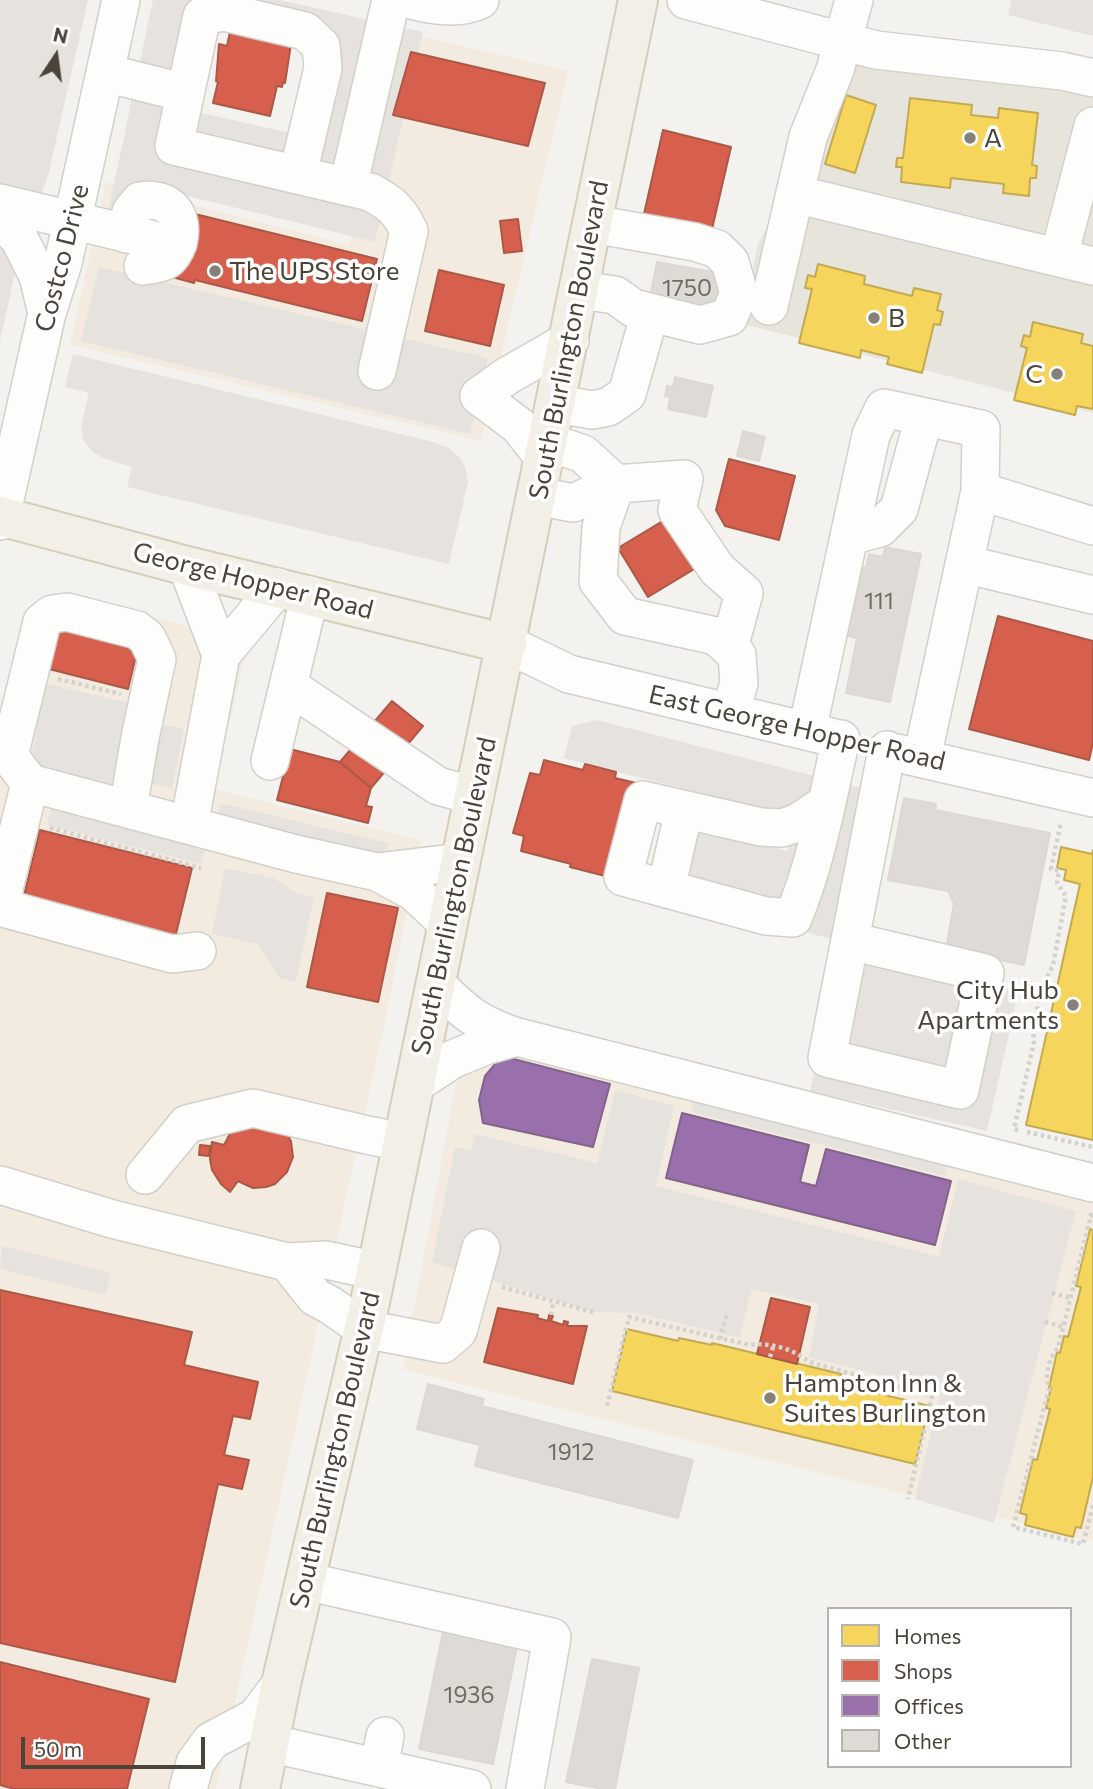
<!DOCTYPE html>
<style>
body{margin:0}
#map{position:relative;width:1093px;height:1789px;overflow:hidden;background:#f4f2ee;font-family:Commissioner,sans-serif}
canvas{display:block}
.legend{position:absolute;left:827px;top:1607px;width:245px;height:161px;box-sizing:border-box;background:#fff;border:2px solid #b7b4b0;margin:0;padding:9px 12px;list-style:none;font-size:21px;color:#4b4439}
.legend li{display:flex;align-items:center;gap:14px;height:35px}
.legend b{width:35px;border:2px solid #b7b4b0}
.north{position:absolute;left:21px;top:21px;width:70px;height:70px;-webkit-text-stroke:5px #fff;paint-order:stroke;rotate:13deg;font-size:19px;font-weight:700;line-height:28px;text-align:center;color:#4b4439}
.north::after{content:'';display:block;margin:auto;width:24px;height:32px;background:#4b4439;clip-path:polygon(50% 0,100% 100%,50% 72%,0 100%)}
.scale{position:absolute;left:21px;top:1737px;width:184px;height:32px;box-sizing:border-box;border:4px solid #4b4439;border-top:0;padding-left:9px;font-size:21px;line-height:24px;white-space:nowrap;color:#4b4439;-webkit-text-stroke:5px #fff;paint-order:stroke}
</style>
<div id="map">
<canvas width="1093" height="1789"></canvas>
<ul class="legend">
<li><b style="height:19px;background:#f6d55c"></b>Homes</li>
<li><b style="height:19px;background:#d6604d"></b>Shops</li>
<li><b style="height:19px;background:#9970ab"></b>Offices</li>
<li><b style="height:19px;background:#dedbd6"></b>Other</li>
</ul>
<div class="north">N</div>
<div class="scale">50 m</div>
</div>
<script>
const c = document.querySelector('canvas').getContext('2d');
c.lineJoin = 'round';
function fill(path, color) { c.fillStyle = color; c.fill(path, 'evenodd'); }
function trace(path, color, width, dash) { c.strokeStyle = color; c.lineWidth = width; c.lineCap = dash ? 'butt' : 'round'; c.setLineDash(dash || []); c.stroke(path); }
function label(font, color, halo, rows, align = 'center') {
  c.font = font + ' Commissioner,sans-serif'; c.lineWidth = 7; c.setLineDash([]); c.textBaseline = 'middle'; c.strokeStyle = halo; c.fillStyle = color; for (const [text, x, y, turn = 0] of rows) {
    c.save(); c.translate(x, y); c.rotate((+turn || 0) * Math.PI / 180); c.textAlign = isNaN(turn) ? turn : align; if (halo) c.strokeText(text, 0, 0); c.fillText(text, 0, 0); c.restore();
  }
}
fill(new Path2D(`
 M845 60 1093 91V413L743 324 757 246 813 142Z`), '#e7e4dc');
fill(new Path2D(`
 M399 31 568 71 481 441 70 345 106 182 349 245Z
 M58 593 249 642 213 789 421 840 386 1016 216 1789H0V741L23 612Z
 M464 1038 1093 1191V1541L403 1369Z`), '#f3ebdf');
fill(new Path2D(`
 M0 0H88L48 176 19 255 0 341Z
 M153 0H280L423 32 375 242 176 193 169 224 109 207ZM208 2 324 30 299 135 184 109Z
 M1011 0H1093V36L1008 15Z
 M99 267 488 358 470 434 81 341Z
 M73 354 433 442 449 448 460 458 466 469 468 482 449 564 127 487 132 467 103 458 93 452 84 441 81 427 89 393 65 387Z
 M36 681 128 703 110 791 40 773 31 755 37 731 32 698Z
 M597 720 869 790 831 939 773 923 684 878 696 827 788 851 797 818 564 758 572 726Z
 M161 724 184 729 172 788 149 783Z
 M220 803 388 843 384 863 216 822Z
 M52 804 206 844 201 864 47 825Z
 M225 868 273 878 297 893 314 897 296 982 279 978 258 944 212 934Z
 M842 950 1019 990 987 1131 810 1091Z
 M615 1090 674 1106 656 1186 939 1257 958 1179 1076 1211 994 1523 915 1499 941 1391 809 1357 819 1304 751 1289 740 1338 636 1313 594 1312 432 1262 455 1147 471 1150 475 1134 597 1163Z
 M697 1090 951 1154 945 1176 691 1112Z
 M2 1246 111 1273 106 1295 0 1269Z`), '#e6e3df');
const homes = new Path2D(`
 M846 95 876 105 855 173 825 164Z
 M910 98 972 105 971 115 998 118 999 108 1038 113 1032 165 1037 166 1036 178H1030L1029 196 1003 193 1004 184 951 178 950 188 901 182 902 167H896L897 158H903Z
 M818 264 865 276 864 284 912 296 914 288 941 294 937 310 943 312 940 325 934 324 922 373 887 364 889 357 861 350 860 358 799 343 812 289 805 288 808 275 815 277Z
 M1033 322 1083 334 1081 343 1093 346V409L1077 406 1075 415 1014 400 1027 348 1021 346 1024 335 1030 337Z
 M1061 847 1092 854 1093 850V1140L1026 1125 1080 884 1064 880 1066 870 1057 868Z
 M1090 1229 1093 1230V1477L1081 1528 1076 1527 1073 1537 1025 1525 1027 1515 1020 1513 1033 1459 1037 1460 1050 1409 1046 1408 1051 1388H1049L1057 1352 1060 1353 1064 1336 1068 1337 1081 1287 1076 1286Z
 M627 1329 678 1341 679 1338 712 1345V1343L841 1374 840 1379 866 1386 865 1390 929 1406 915 1464 612 1391Z`);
fill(homes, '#f6d55c');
trace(homes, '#c3aa52', 2);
const shops = new Path2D(`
 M231 27 291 44 285 83 283 82 282 87 277 86 270 116 213 103 218 82 216 81 219 44 227 46Z
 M411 52 545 83 528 146 393 115Z
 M663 130 731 147 712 229 644 214Z
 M191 213 377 259 362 321 195 280 194 283 172 277Z
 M518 219 522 251 504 253 500 221Z
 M439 270 504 285 490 346 425 331Z
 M729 459 795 476 779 540 725 526 716 510Z
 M671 516 701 565 648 597 618 548Z
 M998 616 1093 641V743L1089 760 969 729Z
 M57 619 140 639 128 689 45 668Z
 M392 701 423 726 371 788 340 762Z
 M290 749 340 762 371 788 366 806 372 807 368 823 277 800Z
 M544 760 583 770 585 764 616 772 615 778 636 783 613 878 570 867 571 864 521 851 524 836 513 833 530 773 540 775Z
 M40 830 192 868 174 942 22 904Z
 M327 893 398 908 378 1002 307 987Z
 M267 1120 285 1131 291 1141 293 1157 287 1172 275 1184 266 1187 253 1188 238 1181 230 1192 221 1184 212 1170 210 1159 212 1142 224 1145 232 1130Z
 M200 1145 210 1146 209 1156 199 1155Z
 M0 1290 192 1332 184 1365 258 1382 250 1419 233 1416 224 1455 249 1460 242 1489 218 1484 175 1682 0 1643Z
 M771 1298 810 1307 797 1364 757 1354Z
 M498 1308 538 1315 537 1318 548 1321 549 1315 553 1316 551 1321 563 1325 564 1321 568 1322 567 1326H587L573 1384 484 1362Z
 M0 1662 149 1699 127 1789H14L0 1785Z`);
fill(shops, '#d6604d');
trace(shops, '#ac5847', 2);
const offices = new Path2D(`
 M502 1056 610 1084 593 1147 483 1123 479 1100 485 1076Z
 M682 1113 809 1145 800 1182 816 1186 826 1149 951 1181 935 1245 666 1178Z`);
fill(offices, '#9970ab');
trace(offices, '#826389', 2);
const building = new Path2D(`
 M657 262 724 274 717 314 649 302Z
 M675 377 713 386 706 417 668 409 670 397 665 396 667 386 673 387Z
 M743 431 765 437 759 461 737 456Z
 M885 547 921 554 890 702 846 693 857 638 840 634 854 565 866 568 869 554 883 557Z
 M904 798 936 804 935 810 1050 833 1024 965 946 949 954 903 948 891 888 880Z
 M428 1384 484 1399 482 1406 693 1460 678 1518 475 1466 480 1445 417 1429Z
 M444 1627 518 1642 493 1764 419 1749Z
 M592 1659 639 1668 615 1789H603L566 1782Z`);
fill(building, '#dedbd6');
trace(building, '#dcd9d4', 2);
const minor = new Path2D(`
 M411 0C433 6 459 10 480 0
 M686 0 876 50 1062 71 1093 78
 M106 73 185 93
 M298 174 323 68 321 46 305 31 224 12 202 16 174 146 370 192C391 203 399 210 409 231L377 371
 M348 187 391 0
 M795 194 1093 266
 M0 203 150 239
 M0 220 19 238 38 276 47 313
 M126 234 131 212 140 201C169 196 185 215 178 243 176 249 171 258 165 261 159 264 150 265 143 266
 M1059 256 1093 126
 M580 290 615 295 633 308 700 325 729 317 739 293 730 262 717 249 695 242 593 224
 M769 306 808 137 835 70 854 0
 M557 404 592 410 608 407 627 394 650 313
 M549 442 583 454 616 484
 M545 459 519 426 479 396 507 376 570 340
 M616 484 601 527 598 581 625 616 716 636 737 655 739 683 730 713
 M980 491 1093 526
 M537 496 573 503 616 484 684 479 677 510 717 569 744 593 729 648
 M0 521 47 313 63 263 121 0
 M849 536 880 528 899 509 924 417
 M964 564 1093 595
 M187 566 221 655
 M507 644 569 674 831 737
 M289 686 438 786 475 796
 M807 731 871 435 884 408 981 429 980 491 922 758
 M0 752 9 756 30 783 296 854 377 872 461 862
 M897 753 1093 798
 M9 756 42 622 52 614 67 612 137 630 147 638 157 659 140 738 128 809
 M270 761 310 595
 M30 783 4 888 3 908 172 954 197 951
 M826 804 797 823 782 828 761 827 643 800 623 877 766 916 793 918C817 861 827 799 841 739
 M189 825 221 655 278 587
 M377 872 414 892 448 924
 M666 889 684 810
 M850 941 985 973 960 1090 827 1058 887 750
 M436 984C465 1013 478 1024 517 1037L1093 1183
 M415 1084 453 1059 485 1046 517 1037
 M145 1175 187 1124 253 1108 367 1135 403 1142
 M0 1185 112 1219 287 1262 326 1260 377 1271
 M287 1262 315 1297 330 1305 364 1329 443 1344 458 1331 481 1248
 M305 1581 552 1637 525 1789
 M269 1743 472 1789
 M379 1768 385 1736
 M188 1789 195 1763 211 1741 256 1717 281 1684`);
const major = new Path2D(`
 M0 516 187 566 507 644
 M260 1789 281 1684 370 1302 638 0`);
trace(minor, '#d2d0cb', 40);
trace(major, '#d6cebb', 42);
trace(new Path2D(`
 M58 679 121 694
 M50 828 201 868
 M1018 1130 1014 1129 1034 1042 1033 1030 1041 990 1053 965 1066 896 1057 883 1059 871 1051 869 1061 822
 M1027 1132 1093 1147
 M1093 1216 1091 1215 1058 1348C1049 1358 1044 1376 1049 1389L1013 1527 1083 1544 1093 1505
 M502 1287 596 1313
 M1052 1293 1071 1298
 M551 1315 553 1303
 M1045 1322 1063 1327
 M720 1339 727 1313
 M770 1357 773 1347
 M607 1406 629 1317 750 1345C769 1342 794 1349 809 1362L932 1396 908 1499`), '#d3d2cc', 4.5, [3.5, 3.5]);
trace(minor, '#fdfdfc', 37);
trace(major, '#f2efe6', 38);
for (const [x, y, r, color] of [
 [970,138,7,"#868178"],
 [215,271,7,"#868178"],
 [874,318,7,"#868178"],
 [1057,374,7,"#868178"],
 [1073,1005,7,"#868178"],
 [770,1398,7,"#868178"]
]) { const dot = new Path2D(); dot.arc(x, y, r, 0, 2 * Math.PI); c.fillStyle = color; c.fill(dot); trace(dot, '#fff', 2.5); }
label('23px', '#706a61', null, [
 ["1750",687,288],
 ["111",879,601],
 ["1912",571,1452],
 ["1936",469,1695]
]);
label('26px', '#4b4439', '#fff', [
 ["A",984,138],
 ["The UPS Store",229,271],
 ["B",888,318],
 ["C",1043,374,"right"],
 ["City Hub",1059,990,"right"],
 ["Apartments",1059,1020,"right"],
 ["Hampton Inn &",784,1383],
 ["Suites Burlington",784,1413]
], 'left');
label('26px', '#4b4439', '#fff', [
 ["Costco Drive",62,258,-76],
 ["South Burlington Boulevard",569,340,-79],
 ["George Hopper Road",253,581,14],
 ["East George Hopper Road",797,728,13],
 ["South Burlington Boulevard",454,896,-78],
 ["South Burlington Boulevard",335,1450,-77]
]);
</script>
